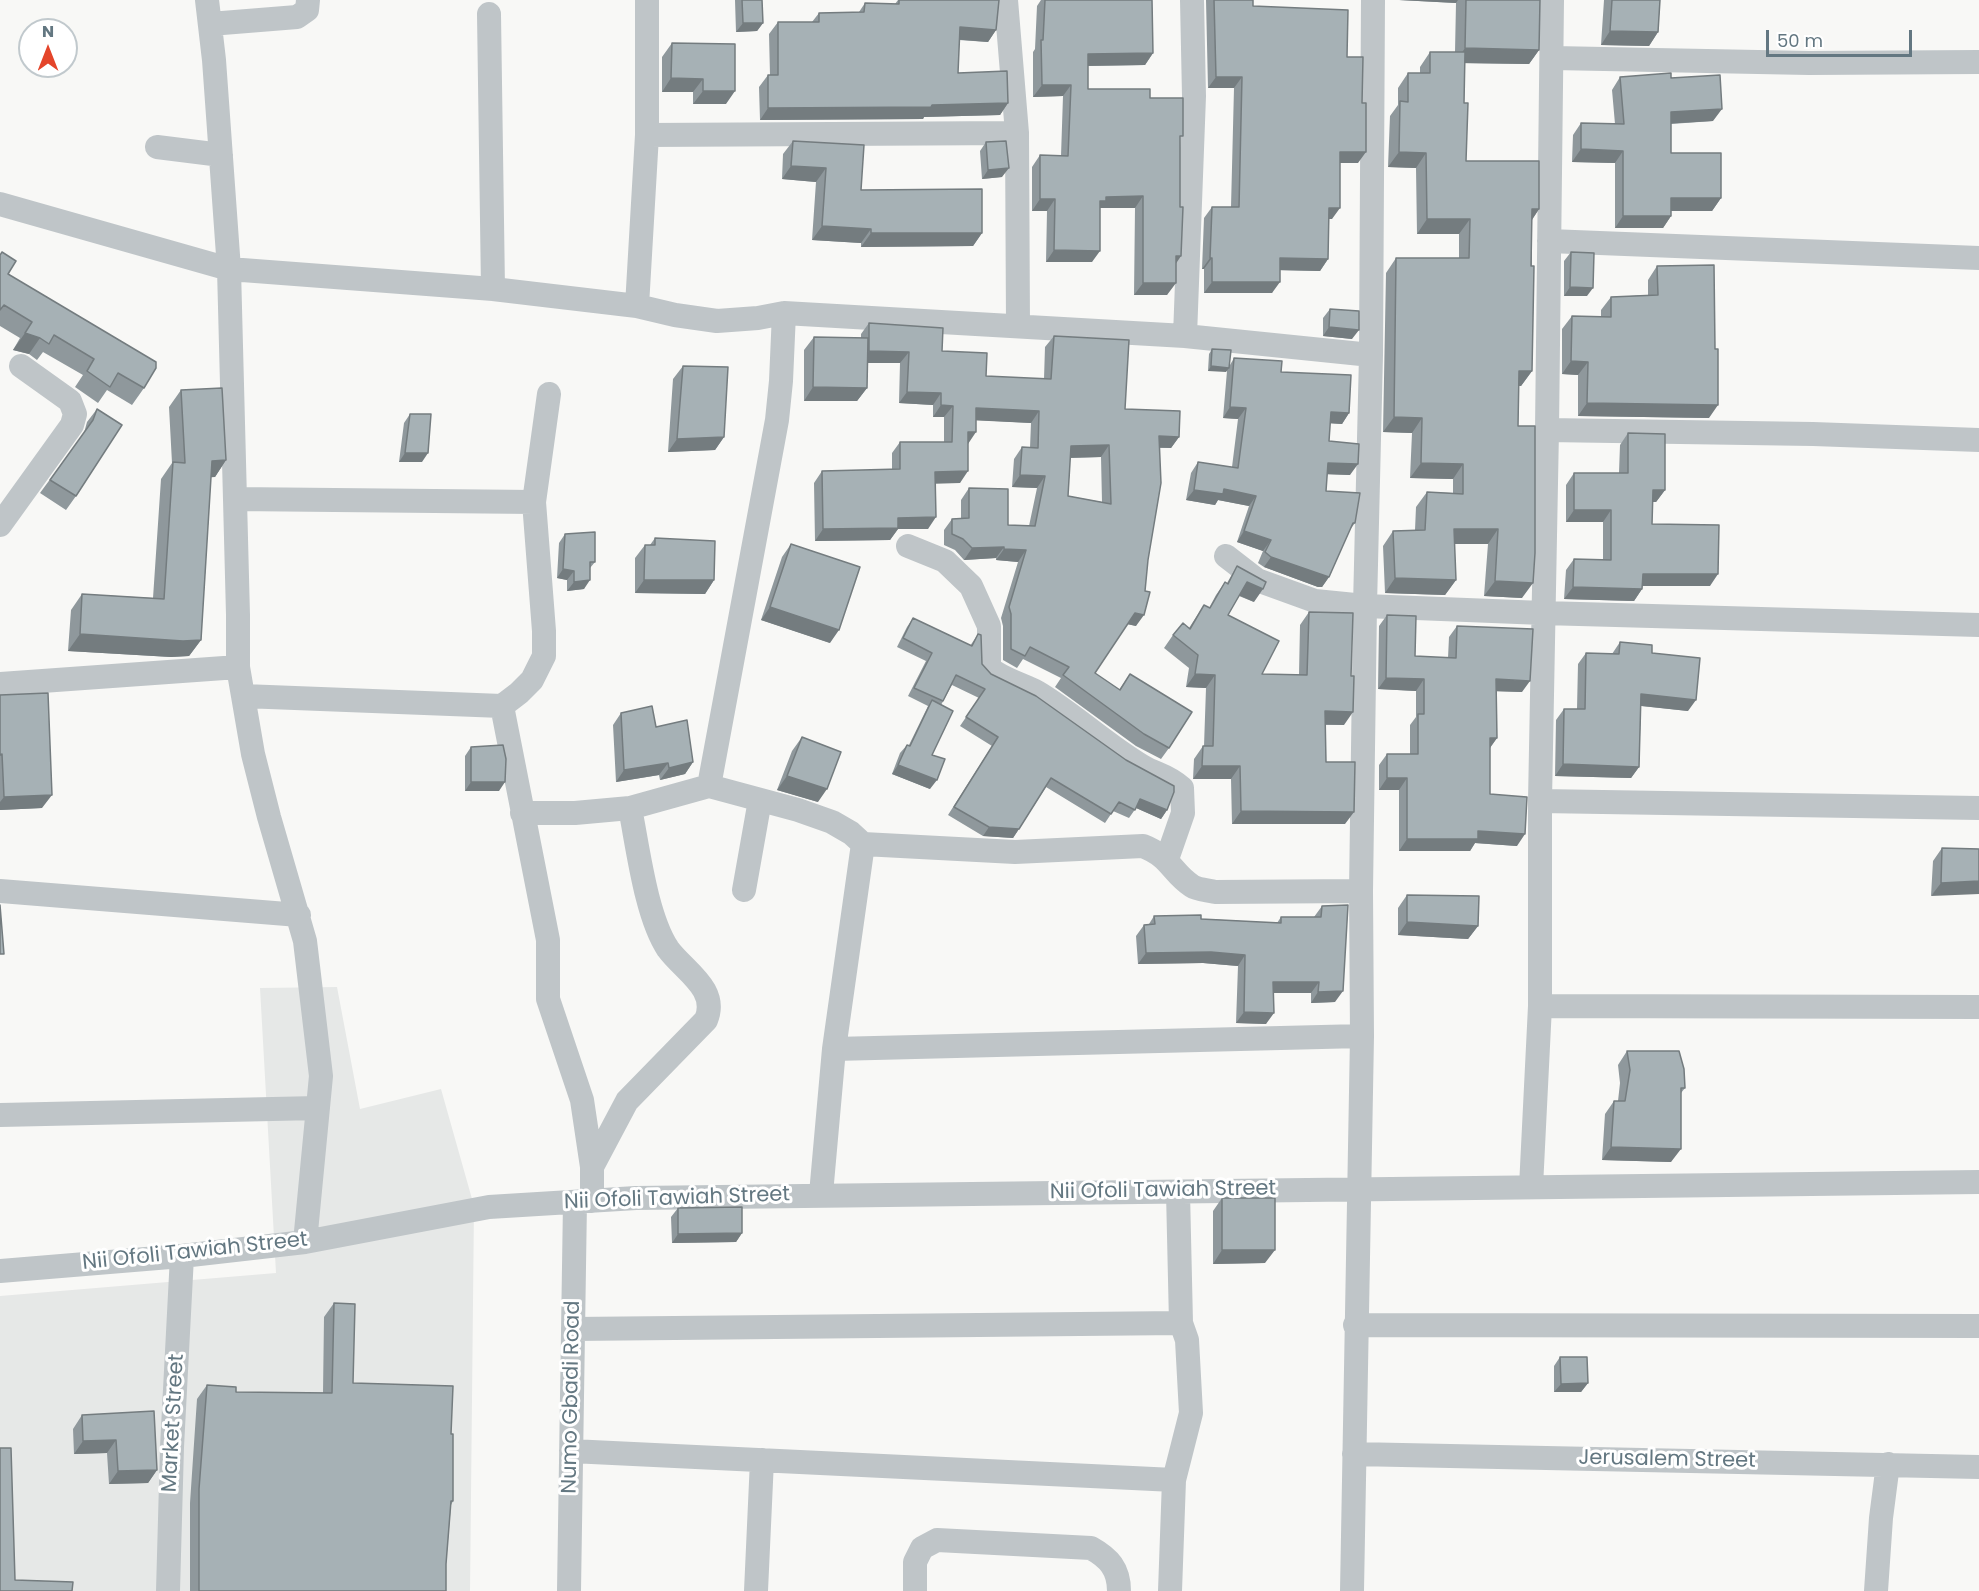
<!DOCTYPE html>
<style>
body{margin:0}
#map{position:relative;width:1979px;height:1591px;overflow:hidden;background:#f8f8f6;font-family:Poppins,sans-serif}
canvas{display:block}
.north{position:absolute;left:18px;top:18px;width:60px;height:60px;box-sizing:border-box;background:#fff;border:2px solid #c1c9cd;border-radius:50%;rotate:0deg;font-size:16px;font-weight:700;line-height:24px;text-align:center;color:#637781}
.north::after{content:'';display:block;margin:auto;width:21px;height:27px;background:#e4452a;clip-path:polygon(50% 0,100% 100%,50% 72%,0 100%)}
.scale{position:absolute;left:1766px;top:30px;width:146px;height:27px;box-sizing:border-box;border:3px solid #637781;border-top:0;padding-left:8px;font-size:18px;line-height:21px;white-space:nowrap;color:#637781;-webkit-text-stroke:4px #fff;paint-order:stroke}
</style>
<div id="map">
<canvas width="1979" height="1591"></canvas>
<div class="north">N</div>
<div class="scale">50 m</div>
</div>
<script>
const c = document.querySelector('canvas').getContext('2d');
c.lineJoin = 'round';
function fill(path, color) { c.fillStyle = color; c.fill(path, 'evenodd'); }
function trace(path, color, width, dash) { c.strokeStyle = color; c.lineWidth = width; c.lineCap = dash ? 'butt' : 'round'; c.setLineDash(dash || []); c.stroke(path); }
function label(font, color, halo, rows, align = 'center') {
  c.font = font + ' Poppins,sans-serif'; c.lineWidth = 6; c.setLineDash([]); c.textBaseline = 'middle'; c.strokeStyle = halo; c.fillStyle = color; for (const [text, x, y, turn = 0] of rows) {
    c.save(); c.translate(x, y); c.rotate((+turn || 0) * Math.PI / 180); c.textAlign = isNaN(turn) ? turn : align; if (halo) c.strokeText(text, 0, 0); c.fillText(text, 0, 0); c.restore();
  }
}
fill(new Path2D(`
 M337 987 360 1109 441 1089 474 1206 470 1591H0V1296L276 1273 260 988Z`), '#e6e8e7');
trace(new Path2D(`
 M207 0 214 60 229 269 238 615V667L253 754 269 817 305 941 321 1076 305 1242
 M1006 0 1017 133 1018 325
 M489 14 493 289
 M210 24 297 17 307 10 308 0
 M1553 58 1809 63 1979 62
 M647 135 1017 133
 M157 147 221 155
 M0 204 229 269 493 289 637 306 675 315 717 321 758 318 784 313 1185 336 1371 355
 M1549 241 1979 258
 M637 306 647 135V0
 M1185 336 1194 96 1192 0
 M1547 430 1813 434 1979 440
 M235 499 534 502
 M0 525 72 425 75 414 70 401 21 366
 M908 546 945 561 971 586 989 626V667C999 678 1022 684 1037 692 1074 714 1105 744 1142 766 1157 775 1166 774 1182 788L1183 813 1167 859
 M1226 556 1257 580 1315 601 1365 606 1543 613 1979 625
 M0 684 238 667
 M243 696 502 706 519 693 532 680 544 656V631L534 502 549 394
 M502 706 548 940V999L582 1100 592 1167V1201
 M709 786 777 420 781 381 784 313
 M1540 801 1979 808
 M522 813H575L630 808 709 786 798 810 832 822 851 833 863 844 1015 852 1143 846C1171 857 1171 872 1192 886 1198 890 1208 890 1215 892L1361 891
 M744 890 760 800
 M0 891 299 915
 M1540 1006 1979 1007
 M834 1049 1362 1036
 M0 1115 318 1108
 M592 1167 627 1101 706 1020C719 989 684 971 668 949 646 916 638 848 630 808
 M1531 1187 1540 1006V801L1547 430 1552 0
 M821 1194 834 1049 863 844
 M0 1271 182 1256 305 1242 489 1207 636 1198 1979 1182
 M1355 1325 1979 1326
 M573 1329 1181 1323
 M571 1451 1174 1480
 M1354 1454 1979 1467
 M168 1591 172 1447 182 1256
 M569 1591 575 1202
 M756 1591 762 1460
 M915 1591V1562L922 1548 937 1540 1091 1548C1109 1558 1119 1569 1119 1591
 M1170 1591 1174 1480 1191 1413 1187 1340 1181 1323 1178 1192
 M1352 1591 1362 1036 1361 891 1365 606 1371 355 1373 0
 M1876 1591 1881 1518 1888 1464`), '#bfc5c8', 24);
fill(new Path2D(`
 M735 0H762L763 23 757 31 736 32Z
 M898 0H999L996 30 988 42 959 40 958 73 1008 103 1000 115 924 117 923 119 760 120 759 87 768 75H770L769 34 778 22H812L819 13 859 12 865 3 895 4Z
 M1041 0H1152L1153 53 1145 65 1088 66V89L1150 98 1180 141 1176 264 1167 295H1134L1135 208H1100L1092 262H1046L1047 211H1032V167L1040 155 1061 156 1063 96 1033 97V52L1035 49 1037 6Z
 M1206 0H1253V6L1347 57 1358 163H1340L1332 219H1329L1328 259 1320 271 1280 270 1272 293H1204V269H1202L1204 218 1212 207H1231L1234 88H1208Z
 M1399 0H1540L1539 50 1529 64 1465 63 1464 103 1466 161 1539 209 1532 220V371L1521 386H1519L1518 426 1522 598 1484 596 1488 544H1454L1456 580 1445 595 1385 593 1383 546 1393 531 1415 530 1416 507 1427 492 1453 493V479L1410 478 1412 433 1383 432 1386 273 1396 258H1459V234H1417L1416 168 1388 167 1390 116 1398 105V88L1408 73H1420V67L1430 52H1455L1456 3Z
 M1604 0H1660L1658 32 1649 46 1601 45Z
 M672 43 726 104H693V92H662V57Z
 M1620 77 1671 78 1713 121 1671 124V153L1721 198 1712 211H1671V216L1663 228H1615V163L1572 162 1573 135 1581 123 1615 124 1612 90Z
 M793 141 861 190 982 233 973 246 861 247V243L812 240 816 182 782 179 783 154Z
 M986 142 1002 177 982 179 980 151Z
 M1571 252 1587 296H1564V261Z
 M0 255 8 274 144 388 132 405 107 390 98 403 75 387 83 375 43 352 37 360 29 354 13 350 20 338 0 326Z
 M1657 266 1709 418 1578 416V375L1562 374V329L1572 316 1601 317V310L1611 297 1648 295V280Z
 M1330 309 1352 339 1323 336V318Z
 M869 323 942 351 986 376 1044 379 1045 347 1054 336 1125 409 1179 437 1171 448H1159L1136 626 1127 624 1095 673 1119 690 1130 674 1169 748 1161 759 1136 746 1055 687 1061 678 1023 659 1017 668 1003 660V626L1001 618 1018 562 996 560V558L964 560 955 550 944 545V530L952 519 961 518V500L969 488 1008 525 1029 526 1037 488 1012 487 1014 459 1022 447 1030 448 1031 423 976 420 968 443 960 483H935L928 529H898L890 540 815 541 814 483 822 471 892 470V453L900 442H944V417H933V405L899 403 900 363H867V388L857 401H804V350L814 337 861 338V334ZM1101 457 1102 502 1068 496 1070 458Z
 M1212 349 1230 365 1234 358 1281 372 1349 413 1342 424 1330 423 1329 441 1350 475 1327 474 1326 491 1355 523 1349 531 1329 577 1322 587H1318L1264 567 1258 563 1263 551 1237 542 1249 506 1218 500 1215 505 1186 500 1191 473 1198 462 1232 467 1238 419 1223 418 1227 371H1208L1209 354Z
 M683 366 724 437 715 450 668 452 673 379Z
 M181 390 226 460 215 477H211L201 640 189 656 171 657 68 651 71 610 82 594 153 598 161 479 172 463 169 407Z
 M97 409 76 496 66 510 40 493 84 433 87 422Z
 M410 414 422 462H399L404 423Z
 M1628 433 1665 490 1656 502H1653L1652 524 1710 586H1642V589L1634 601 1564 599 1566 570 1574 559 1603 560V522H1566V485L1574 473H1619L1620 445Z
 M565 534 595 562 590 568 584 589 567 591V580L557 578 559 543Z
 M655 538 714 580 705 594 635 593V558L645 545H650Z
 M791 544 830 643 761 620 782 557Z
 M1237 566 1254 602 1239 596 1228 615 1262 674 1299 675 1300 625 1309 612 1344 725H1325L1326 762 1345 824H1232L1231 779H1193L1194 759 1203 746H1204L1206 688 1186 687 1189 668 1164 648 1173 635 1189 628 1204 605 1209 608 1216 595 1225 582 1227 583Z
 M1387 615 1415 656 1448 658 1449 637 1457 626 1522 692 1496 691 1497 738 1490 748V794L1517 846 1475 843 1470 851H1399V790H1379V765L1387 754H1410V725L1416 717V691L1378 689 1379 626Z
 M913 618 970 646 978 634 982 664 991 674 1167 810 1161 819 1136 808 1129 818 1113 811 1105 823 1046 787 1013 838 983 836 948 815 992 746 960 726 979 698 952 685 941 705 932 755 930 789 892 774 900 753 907 745H909L928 706 908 696 926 661 897 647 907 627Z
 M1620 642 1652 653 1688 711 1641 706 1639 767 1631 778 1555 776 1556 720 1564 709H1577L1578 664 1586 653 1612 654Z
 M0 695 42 808 0 810Z
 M621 713 656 727 693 762 685 774 660 780 659 775 616 782 613 725Z
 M802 737 818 802 777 790 792 751Z
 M471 747 499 791H465V756Z
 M1942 848 1979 849 1931 896 1933 861Z
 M1407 895 1478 926 1468 939 1398 935V908Z
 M1322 906 1335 1002 1311 1003V993H1273L1266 1024 1236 1023 1238 966 1203 963 1138 964 1136 936 1144 925 1149 924 1154 916 1277 923 1281 917H1314Z
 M1627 1051 1685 1088 1681 1093 1671 1162 1602 1160 1605 1114 1614 1101H1618L1620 1083 1618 1065Z
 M1222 1198 1265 1263 1213 1264V1211Z
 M678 1208 742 1233 736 1242 672 1243 671 1217Z
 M334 1303 353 1383 451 1434 453 1501 451 1505 446 1564V1591H190V1503L197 1399 207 1385 236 1392 323 1393 324 1317Z
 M1560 1357 1588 1383 1581 1392H1554V1366Z
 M82 1415 157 1470 148 1483 109 1484 107 1453 74 1454 73 1429Z`), '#8f989c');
fill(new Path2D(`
 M1399 0H1458L1456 3Z
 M743 23H763L757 31 736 32Z
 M960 27 996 30 988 42 951 39Z
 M1610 31 1658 32 1649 46 1601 45Z
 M1465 48 1539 50 1529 64 1455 63Z
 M1153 53 1145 65 1080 66 1088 54Z
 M1216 77H1242L1234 88H1208Z
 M671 78 703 79 693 92H662Z
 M1042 85H1071L1063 96 1033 97Z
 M703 91H735L726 104H693Z
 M1008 103 1000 115 924 117 923 119 760 120 768 108Z
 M1722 109 1713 121 1663 124 1671 112Z
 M1581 149 1623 151 1615 163 1572 162Z
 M1340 152H1366L1358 163H1332Z
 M1399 152 1426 153 1416 168 1388 167Z
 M791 166 826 168 816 182 782 179Z
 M1009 168 1002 177 982 179 988 170Z
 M1143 196 1135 208H1100V201L1106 197Z
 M1671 198H1721L1712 211H1663Z
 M1040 199H1055L1047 211H1032Z
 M1329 208H1340L1332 219H1321Z
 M1532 209H1539L1529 224Z
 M1623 216H1671L1663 228H1615Z
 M1427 219H1470L1459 234H1417Z
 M822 226 871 229 861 243 812 240Z
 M871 233H982L973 246 861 247Z
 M1054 250 1100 251 1092 262H1046Z
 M1176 256H1181L1173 268Z
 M1210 258H1212L1204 269H1202Z
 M1280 258 1328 259 1320 271 1272 270Z
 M1212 282H1280L1272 293H1204Z
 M1143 283H1176L1167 295H1134Z
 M1570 287 1593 288 1587 296H1564Z
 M1329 327 1359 330 1352 339 1323 336Z
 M25 333 40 338 29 354 13 350Z
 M869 351 909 352 900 363H861Z
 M1571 361 1588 362 1578 375 1562 374Z
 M1211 366 1229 368 1226 372 1208 371Z
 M1519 371H1532L1521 386H1508Z
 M813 387 867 388 857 401H804Z
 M907 392 941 393 933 405 899 403Z
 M1587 403 1718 405 1709 418 1578 416Z
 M941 405 953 406 944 417H933Z
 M1230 407 1246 408 1238 419 1223 418Z
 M976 408 1039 411 1031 423 968 420Z
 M1331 412 1349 413 1342 424 1324 423Z
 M1394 417 1422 418 1412 433 1383 432Z
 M968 432H976L968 444Z
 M1159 436 1179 437 1171 448 1151 447Z
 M724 437 715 450 668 452 677 439Z
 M1109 445 1101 457 1063 458 1071 446Z
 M405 453H428L422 462H399Z
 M226 460 215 477 201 478 212 461Z
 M1328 463 1358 464 1350 475 1320 474Z
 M1421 463 1463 464 1453 479 1410 478Z
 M968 471 960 483 927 484 935 472Z
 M1020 475 1045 476 1037 488 1012 487Z
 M1224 489 1256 496 1249 506 1218 500 1215 505 1186 500 1194 490Z
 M1653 490H1665L1656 502H1645Z
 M1574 510H1611L1603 522H1566Z
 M936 517 928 529H898L890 540 815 541 823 529 898 518Z
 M1454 529H1498L1488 544H1443Z
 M1244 531 1271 540 1263 551 1237 542Z
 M1004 547 996 558 964 560 972 548Z
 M1004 549 1026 550 1018 562 996 560Z
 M1271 557 1329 577 1322 587H1318L1264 567Z
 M563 569 574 571 567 580 557 578Z
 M1643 574H1718L1710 586H1635Z
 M1395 578 1456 580 1445 595 1385 593Z
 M590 580 584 589 567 591 574 582Z
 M644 580H714L705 594 635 593Z
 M1495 581 1533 583 1522 598 1484 596Z
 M1247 582 1263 589 1254 602 1238 595Z
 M1573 587 1642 589 1634 601 1564 599Z
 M770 607 839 630 830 643 761 620Z
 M1135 613 1144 615 1136 626 1127 624Z
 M80 634 201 640 189 656 171 657 68 651Z
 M1195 674 1215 675 1206 688 1186 687Z
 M1386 678 1424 679 1416 691 1378 689Z
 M1496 679 1530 681 1522 692 1488 691Z
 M1641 694 1696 700 1688 711 1633 705Z
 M1325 711 1353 712 1344 725 1316 724Z
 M1490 738H1497L1489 749Z
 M693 762 685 774 660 780 669 768Z
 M668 763 659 775 616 782 624 770Z
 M1563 764 1639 767 1631 778 1555 776Z
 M898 765 937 780 930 789 892 774Z
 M1202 766H1240L1231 779H1193Z
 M787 776 827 789 818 802 777 790Z
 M1387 778H1407L1399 790H1379Z
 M471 782H505L499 791H465Z
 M52 795 42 808 0 810V802L4 797Z
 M1140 799 1167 810 1161 819 1134 807Z
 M1241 811 1354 812 1345 824H1232Z
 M989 827 1019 829 1013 838 983 836Z
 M1478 831 1525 834 1517 846 1475 843 1470 851H1399L1407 839Z
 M1979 881V894L1931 896 1941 883Z
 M1407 922 1478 926 1468 939 1398 935Z
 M1211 952 1245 955 1238 966 1203 963 1138 964 1146 953Z
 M1273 982H1319L1311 993H1265Z
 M1343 991 1335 1002 1311 1003 1318 992Z
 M1244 1012 1274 1013 1266 1024 1236 1023Z
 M1611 1147 1681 1149 1671 1162 1602 1160Z
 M742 1233 736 1242 672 1243 678 1234Z
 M1222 1250H1275L1265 1263 1213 1264Z
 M1588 1383 1581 1392H1554L1561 1384Z
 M116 1440 107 1453 74 1454 83 1441Z
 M157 1470 148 1483 109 1484 118 1471Z`), '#747c7f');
const building = new Path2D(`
 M742 0H762L763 23H743Z
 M899 0H999L996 30 960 27 958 73 1007 71 1008 103 932 105 931 107 768 108V75H778V22H819V13L864 12 865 3 899 4Z
 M1045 0H1152L1153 53 1088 54V89H1150V98H1183V136H1180V207H1183L1181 256H1176V283H1143V196L1106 197V201H1100V251L1054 250 1055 199H1040V155L1068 156 1071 85H1042L1041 40H1043Z
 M1214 0H1253V6L1348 10 1347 57H1363L1362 103H1366V152H1340V208H1329L1328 259 1280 258V282H1212V258H1210L1212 207H1239L1242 77H1216Z
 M1466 0H1540L1539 50 1465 48Z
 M1612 0H1660L1658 32 1610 31Z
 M672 43 735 44V91H703V79L671 78Z
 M1430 52H1465L1464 103H1468L1466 161H1539V209H1532L1531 266H1534L1532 371H1519L1518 426H1535V553L1533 583 1495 581 1498 529H1454L1456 580 1395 578 1393 531 1425 530 1427 492 1463 494V464L1421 463 1422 418 1394 417 1396 258H1469L1470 219H1427L1426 153 1399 152 1400 101 1408 102V73H1430Z
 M1671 73V78L1720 75 1722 109 1671 112V153H1721V198H1671V216H1623V151L1581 149V123L1624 124 1620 77Z
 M793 141 864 145 861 190 982 189V233H871V229L822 226 826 168 791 166Z
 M1006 141 1009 168 988 170 986 142Z
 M2 252 16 261 8 274 156 362V368L144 388 118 373 110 387 87 371 94 359 54 335 49 344 40 338 25 333 32 322 4 305 0 310V255Z
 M1571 252 1594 253 1593 288 1570 287Z
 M1714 265 1715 349H1718V405L1587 403 1588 362 1571 361 1572 316 1611 317V297L1658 295 1657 266Z
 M1330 309 1359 311V330L1329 327Z
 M869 323 943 328 942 351 987 353 986 376 1051 379 1054 336 1129 340 1125 409 1180 411 1179 437 1159 436 1161 483 1148 560 1145 591 1150 592 1144 615 1135 613 1095 673 1120 690 1130 674 1192 712 1169 748 1144 734 1063 675 1069 667 1030 647 1025 656 1011 649V614L1009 607 1026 550 1004 549V547L972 548 963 539 952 534V519L969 518V488L1008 489V525L1035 526 1045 476 1020 475 1022 447 1038 448 1039 411 976 408V432H968V471L935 472 936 517 898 518V528L823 529 822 471 900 469V442H952L953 406 941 405V393L907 392 909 352 869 351ZM1109 445 1111 504 1068 496 1071 446Z
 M814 337 868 338 867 388 813 387Z
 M1212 349 1231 350 1229 368 1211 366Z
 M1234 358 1282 361 1281 372 1351 375 1349 413 1331 412 1329 441 1359 444 1358 464 1328 463 1326 491 1360 493 1355 523H1353L1329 577 1326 576 1271 557 1265 552 1271 540 1244 531 1256 496 1224 489 1223 494 1194 490 1198 462 1238 468 1246 408 1230 407Z
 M683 366 728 367 724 437 677 439Z
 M222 388 226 460 212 461 201 640 183 641 80 634 82 594 164 599 173 462 185 463 181 390Z
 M97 409 122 425 76 496 50 480 93 420Z
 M410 414H431L428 453H405Z
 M1628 433 1665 434V490H1653L1652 524 1719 525 1718 574H1643L1642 589 1573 587 1574 559 1611 560V510H1574V473H1628Z
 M595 532V562H590V580L574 582V571L563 569 565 534Z
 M655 538 715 541 714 580H644L645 545H655Z
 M791 544 860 567 839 630 770 607Z
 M1237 566 1266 582 1263 589 1247 582 1228 615 1279 641 1262 674 1307 675 1309 612 1353 613 1351 676H1354L1353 712 1325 711 1326 762H1355L1354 812 1241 811 1240 766H1202L1203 746H1213L1215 675 1195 674 1198 655 1173 635 1183 623 1190 629 1204 605 1210 608 1225 582 1228 584Z
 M1387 615 1416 616 1415 656 1456 658 1457 626 1533 629 1530 681 1496 679 1497 738H1490V794L1527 797 1525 834 1478 831V839H1407V778H1387V754H1418V714H1424V679L1386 678Z
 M913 618 972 646 978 634 981 635 982 664 991 674 1036 696 1126 760 1174 786V792L1167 810 1140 799 1135 810 1119 802 1111 814 1051 778 1019 829 989 827 954 807 998 737 966 717 985 689 956 675 943 701 914 688 932 653 903 638Z
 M1620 642 1652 645V653L1700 658 1696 700 1641 694 1639 767 1563 764 1564 709H1585L1586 653 1619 654Z
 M48 693 52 795 4 797 2 754 0 755V695Z
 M932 700 953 711 932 755 945 759 937 780 898 765 907 745 910 746Z
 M652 706 656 727 687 720 693 762 669 768 668 763 624 770 621 713Z
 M802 737 841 752 827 789 787 776Z
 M503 745 506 759 505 782H471V747Z
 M1942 848 1979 849V881L1941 883Z
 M1407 895 1479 896 1478 926 1407 922Z
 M0 905 4 954H0Z
 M1348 905 1343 991 1318 992 1319 982H1273L1274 1013 1244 1012 1245 955 1211 952 1146 953 1144 925 1155 924 1154 916 1201 915V919L1281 923V917H1321L1322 906Z
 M1627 1051H1679L1684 1069 1685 1088H1681V1149L1611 1147 1614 1101H1625L1630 1070Z
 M1222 1198H1275V1250H1222Z
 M742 1207V1233L678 1234V1208Z
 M334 1303 355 1304 353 1383 453 1386 451 1434H453V1501H451L446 1564V1591H199V1489L207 1385 236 1387V1392L332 1393Z
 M1560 1357H1587L1588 1383 1561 1384Z
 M154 1411 157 1470 118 1471 116 1440 83 1441 82 1415Z
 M0 1448H11L15 1580 73 1582 72 1591H0Z`);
fill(building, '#a6b1b5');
trace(building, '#747c7f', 1.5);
label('21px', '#637781', '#fff', [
 ["Nii Ofoli Tawiah Street",1163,1191,-1],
 ["Nii Ofoli Tawiah Street",677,1199,-2],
 ["Nii Ofoli Tawiah Street",195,1252,-6],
 ["Numo Gbadi Road",572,1397,-89],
 ["Market Street",174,1423,-87],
 ["Jerusalem Street",1667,1460,1]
]);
</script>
